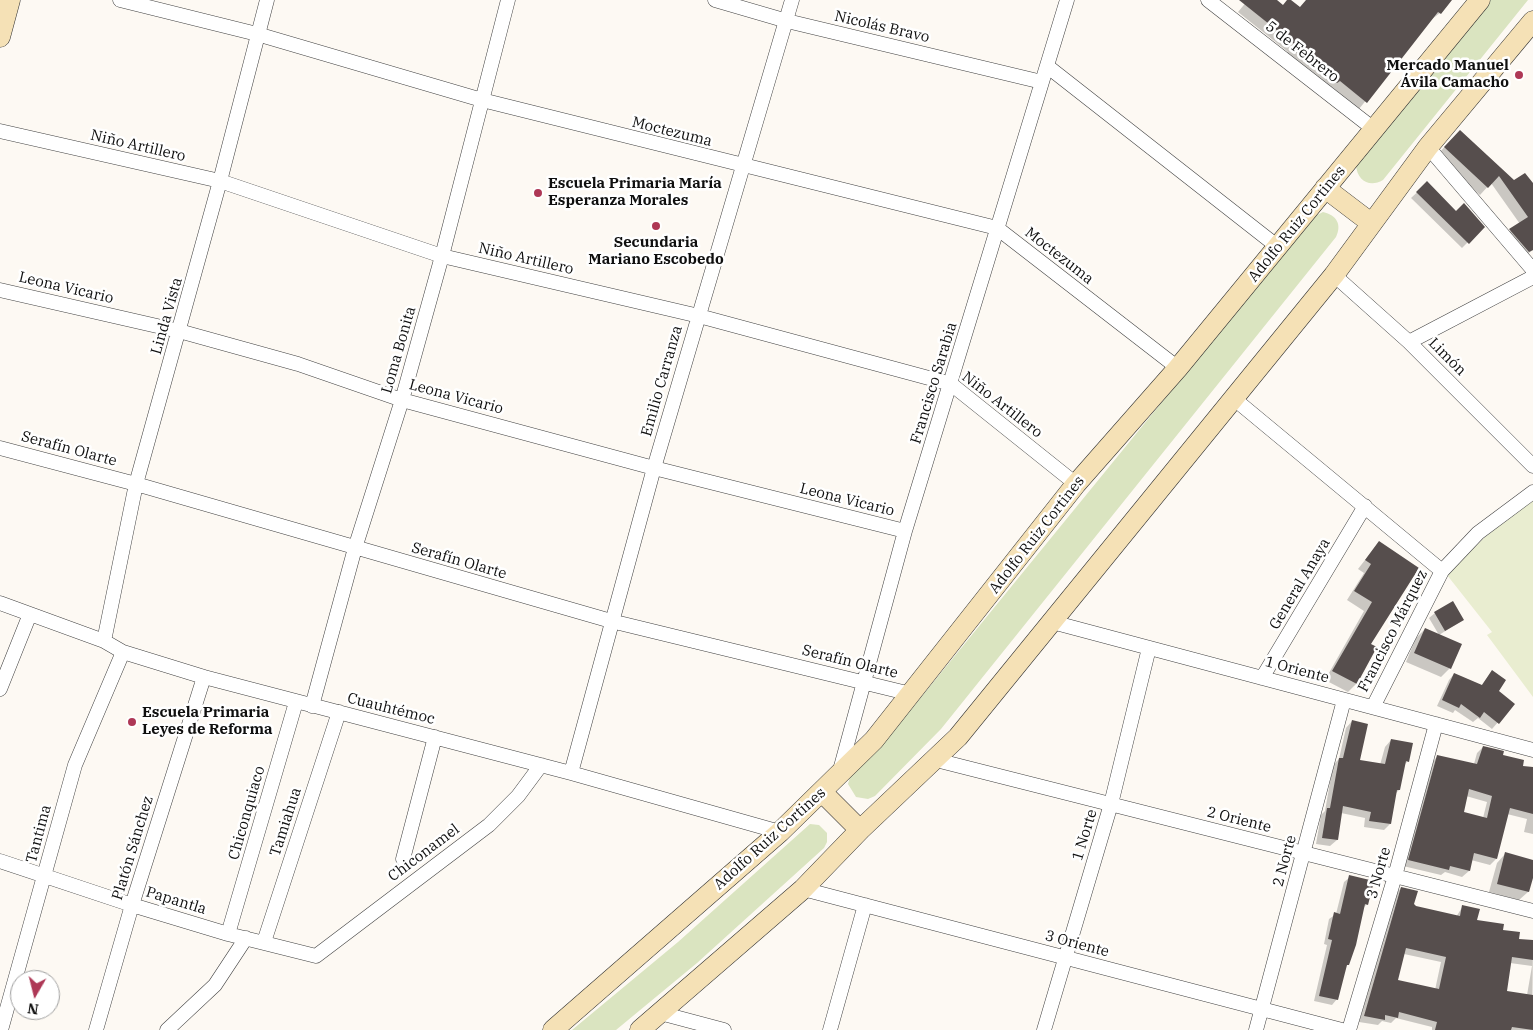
<!DOCTYPE html>
<meta charset="utf-8">
<style>
body{margin:0}
#map{position:relative;width:1533px;height:1030px;overflow:hidden;background:#fdf9f3;font-family:"IBM Plex Serif",serif}
canvas{display:block}
.north{position:absolute;left:10px;top:970px;width:50px;height:50px;box-sizing:border-box;background:#fff;border:1px solid #9f9f9f;border-radius:50%;rotate:188deg;font-size:14px;font-weight:700;line-height:20px;text-align:center;color:#0f0f0f}
.north::after{content:'';display:block;margin:auto;width:18px;height:22px;background:#ae3856;clip-path:polygon(50% 0,100% 100%,50% 72%,0 100%)}
</style>
<div id="map">
<canvas width="1533" height="1030"></canvas>
<div class="north">N</div>
</div>
<script>
const c = document.querySelector('canvas').getContext('2d');
c.lineJoin = 'round';
function fill(path, color) { c.fillStyle = color; c.fill(path, 'evenodd'); }
function trace(path, color, width, dash) { c.strokeStyle = color; c.lineWidth = width; c.lineCap = dash ? 'butt' : 'round'; c.setLineDash(dash || []); c.stroke(path); }
function label(font, color, halo, rows, align = 'center') {
  c.font = font + ' "IBM Plex Serif",serif'; c.lineWidth = 5; c.setLineDash([]); c.textBaseline = 'middle'; c.strokeStyle = halo; c.fillStyle = color; for (const [text, x, y, turn = 0] of rows) {
    c.save(); c.translate(x, y); c.rotate((+turn || 0) * Math.PI / 180); c.textAlign = isNaN(turn) ? turn : align; if (halo) c.strokeText(text, 0, 0); c.fillText(text, 0, 0); c.restore();
  }
}
fill(new Path2D(`
 M1487 0H1528L1383 180C1370 188 1357 181 1356 165Z
 M1323 212C1337 215 1342 225 1336 237L941 729 875 796 868 799 856 797 848 784 851 773 900 723 1313 217Z
 M810 824 819 825 827 833V842L824 848 697 963 616 1030H572L678 942Z`), '#dae4c0');
fill(new Path2D(`
 M1533 500V697L1487 635 1492 632 1447 575 1485 537Z`), '#e9edd0');
fill(new Path2D(`
 M1248 0H1275L1282 6 1289 0 1299 9 1307 0H1442L1440 13 1432 19 1359 109 1332 87 1330 89 1285 56 1288 52 1238 12Z
 M1452 139 1514 182 1533 186V250L1523 257 1505 235 1520 224 1491 183 1480 195 1437 155Z
 M1427 183 1456 213 1483 227 1462 248 1411 198Z
 M1379 542 1369 645 1375 648 1356 684 1348 692 1325 680 1364 611 1347 600 1364 573 1358 569Z
 M1435 613 1463 620 1439 635 1450 668 1441 677 1406 662 1416 638 1425 629 1439 635 1429 618Z
 M1492 671 1497 691 1514 704 1492 729 1478 718 1473 722 1455 710 1453 713 1437 706 1449 680 1454 674 1481 686Z
 M1352 721 1358 762 1380 765 1385 747 1391 740 1408 761 1404 765 1399 790 1395 794 1390 824 1384 830 1364 827 1365 818 1341 813 1337 840 1330 846 1316 844 1321 815 1325 811 1333 765 1339 759 1346 728Z
 M1483 747 1502 756 1519 775 1533 779V834L1524 832 1527 819 1507 814 1496 859 1490 865 1471 860 1469 871 1462 877 1445 872 1441 875 1403 866 1431 763 1437 757 1474 764 1477 753ZM1466 796 1487 802 1483 818 1462 813Z
 M1505 854 1533 861V873L1528 892 1519 900 1489 892 1497 863Z
 M1350 877 1367 904 1362 909 1337 999 1332 1005 1314 1001 1327 945 1324 944 1329 919 1336 914 1344 882Z
 M1401 888 1416 908 1456 917 1463 906 1476 921 1502 931 1517 942 1533 944 1532 1030H1432V1027L1396 1018 1391 1023 1382 1021 1378 1025 1359 1022 1395 894ZM1404 954 1441 962 1435 990 1397 981ZM1510 963 1532 966 1527 995 1506 992Z`), '#0003');
fill(new Path2D(`
 M1239 0H1277L1283 5 1287 0H1291L1300 7 1306 0H1452L1441 14 1438 12 1367 103 1340 81 1337 83 1308 62 1291 48 1294 44Z
 M1460 130 1514 180 1525 173 1533 183V250L1529 252 1509 229 1528 217 1499 176 1488 188 1444 147Z
 M1427 181 1456 211 1464 203 1485 227 1469 244 1416 192Z
 M1379 541 1419 568 1371 644 1377 647 1357 684 1332 671 1372 602 1354 591 1371 564 1365 560Z
 M1453 601 1464 620 1445 631 1434 612Z
 M1425 628 1462 644 1451 669 1414 653Z
 M1492 670 1506 680 1499 691 1515 704 1499 724 1484 712 1480 718 1461 704 1459 708 1442 700 1454 673 1482 685Z
 M1352 720 1368 724 1360 760 1385 764 1391 739 1413 743 1409 762 1406 761 1400 790H1397L1391 824 1369 821 1371 812 1343 806 1338 840 1322 838 1327 808H1330L1339 758H1343Z
 M1483 746 1504 751 1503 755 1524 760 1523 766 1533 767V814L1510 808 1497 859 1474 853 1470 871 1450 866 1449 870 1408 860 1437 755 1477 764ZM1469 789 1492 796 1487 818 1464 812Z
 M1505 852 1533 860V878L1529 892 1497 884Z
 M1349 875 1374 881 1368 905 1365 904 1356 945 1349 965H1347L1338 1000 1319 996 1332 940 1328 939 1334 912 1340 914Z
 M1401 887 1418 891 1414 904 1416 906 1460 916 1462 905 1480 909 1477 920 1504 924 1503 930 1520 932 1519 939 1533 940V960L1512 957 1507 991 1533 995V1030L1512 1027 1511 1030H1435L1437 1022 1399 1012 1398 1018 1385 1015V1020L1364 1016ZM1406 948 1446 957 1439 989 1398 980Z`), '#564e4d');
const minor = new Path2D(`
 M120 0 257 34 482 100 997 228 1178 368
 M715 0 787 21 1042 82
 M1208 0 1375 130
 M1047 66 1278 247
 M0 131 220 181 442 256 699 316 951 384 1076 484
 M1428 147 1533 270
 M1334 275 1409 342 1533 466
 M0 290 179 331 298 364 402 400 654 468 905 531
 M1409 342 1533 277
 M1232 397 1442 571
 M0 448 136 484 611 621 911 694
 M0 603 104 641 123 652 204 677 571 773 780 832
 M1052 622 1533 750
 M104 641 136 484 220 181 267 0
 M1262 678 1365 506
 M0 689 30 614
 M312 706 355 548 402 400 442 256 508 0
 M1373 707 1442 571 1478 533 1533 492
 M936 760 1533 911
 M571 773 654 468 792 0
 M839 774 905 531 1067 0
 M403 859 435 737
 M0 861 132 905 228 934 316 956 489 825 518 796 541 765
 M803 889 1342 1030
 M228 934 296 702
 M264 942 339 712
 M660 1013 724 1030
 M1 1030 75 765 123 652
 M96 1030 132 905 204 677
 M167 1030 215 985 246 938
 M830 1030 865 905
 M1044 1030 1111 804 1149 648
 M1256 1030 1344 700
 M1349 1030 1395 876 1436 724`);
const secondary = new Path2D(`
 M0 37 10 0
 M1325 188 1371 223
 M822 792 860 830
 M553 1030 780 832 874 740 1076 484 1178 368 1480 0
 M640 1030 803 889 860 830 958 737 1334 275 1428 147 1533 21`);
trace(minor, '#424242', 15);
trace(secondary, '#313131', 21);
trace(minor, '#fff', 14);
trace(secondary, '#f5e1b6', 20);
for (const [x, y, r, color] of [
 [1519,75,5,"#ae3856"],
 [538,193,5,"#ae3856"],
 [656,226,5,"#ae3856"],
 [132,722,5,"#ae3856"]
]) { const dot = new Path2D(); dot.arc(x, y, r, 0, 2 * Math.PI); c.fillStyle = color; c.fill(dot); trace(dot, '#fff', 2); }
label('15px', '#0f0f0f', '#fff', [
 ["Nicolás Bravo",882,27,13],
 ["5 de Febrero",1302,52,38],
 ["Moctezuma",672,132,14],
 ["Niño Artillero",138,146,13],
 ["Adolfo Ruiz Cortines",1297,224,-51],
 ["Moctezuma",1059,256,38],
 ["Niño Artillero",526,259,13],
 ["Leona Vicario",66,288,13],
 ["Linda Vista",167,316,-74],
 ["Loma Bonita",399,350,-74],
 ["Limón",1447,357,45],
 ["Emilio Carranza",662,381,-74],
 ["Francisco Sarabia",934,383,-73],
 ["Leona Vicario",456,397,15],
 ["Niño Artillero",1002,405,38],
 ["Serafín Olarte",69,449,15],
 ["Leona Vicario",847,500,14],
 ["Adolfo Ruiz Cortines",1037,535,-52],
 ["Serafín Olarte",459,561,16],
 ["General Anaya",1300,584,-59],
 ["Francisco Márquez",1393,631,-63],
 ["Serafín Olarte",850,662,14],
 ["1 Oriente",1297,670,15],
 ["Cuauhtémoc",391,709,14],
 ["Chiconquiaco",247,813,-74],
 ["2 Oriente",1239,820,14],
 ["Tamiahua",286,822,-72],
 ["Tantima",39,834,-75],
 ["1 Norte",1085,835,-73],
 ["Adolfo Ruiz Cortines",770,839,-42],
 ["Platón Sánchez",133,848,-73],
 ["Chiconamel",424,853,-37],
 ["2 Norte",1285,861,-75],
 ["3 Norte",1379,873,-74],
 ["Papantla",176,901,17],
 ["3 Oriente",1077,944,15]
]);
label('bold 15px', '#0f0f0f', '#fff', [
 ["Mercado Manuel",1509,66,"right"],
 ["Ávila Camacho",1509,83,"right"],
 ["Escuela Primaria María",548,184],
 ["Esperanza Morales",548,201],
 ["Secundaria",656,243,"center"],
 ["Mariano Escobedo",656,260,"center"],
 ["Escuela Primaria",142,713],
 ["Leyes de Reforma",142,730]
], 'left');
</script>
